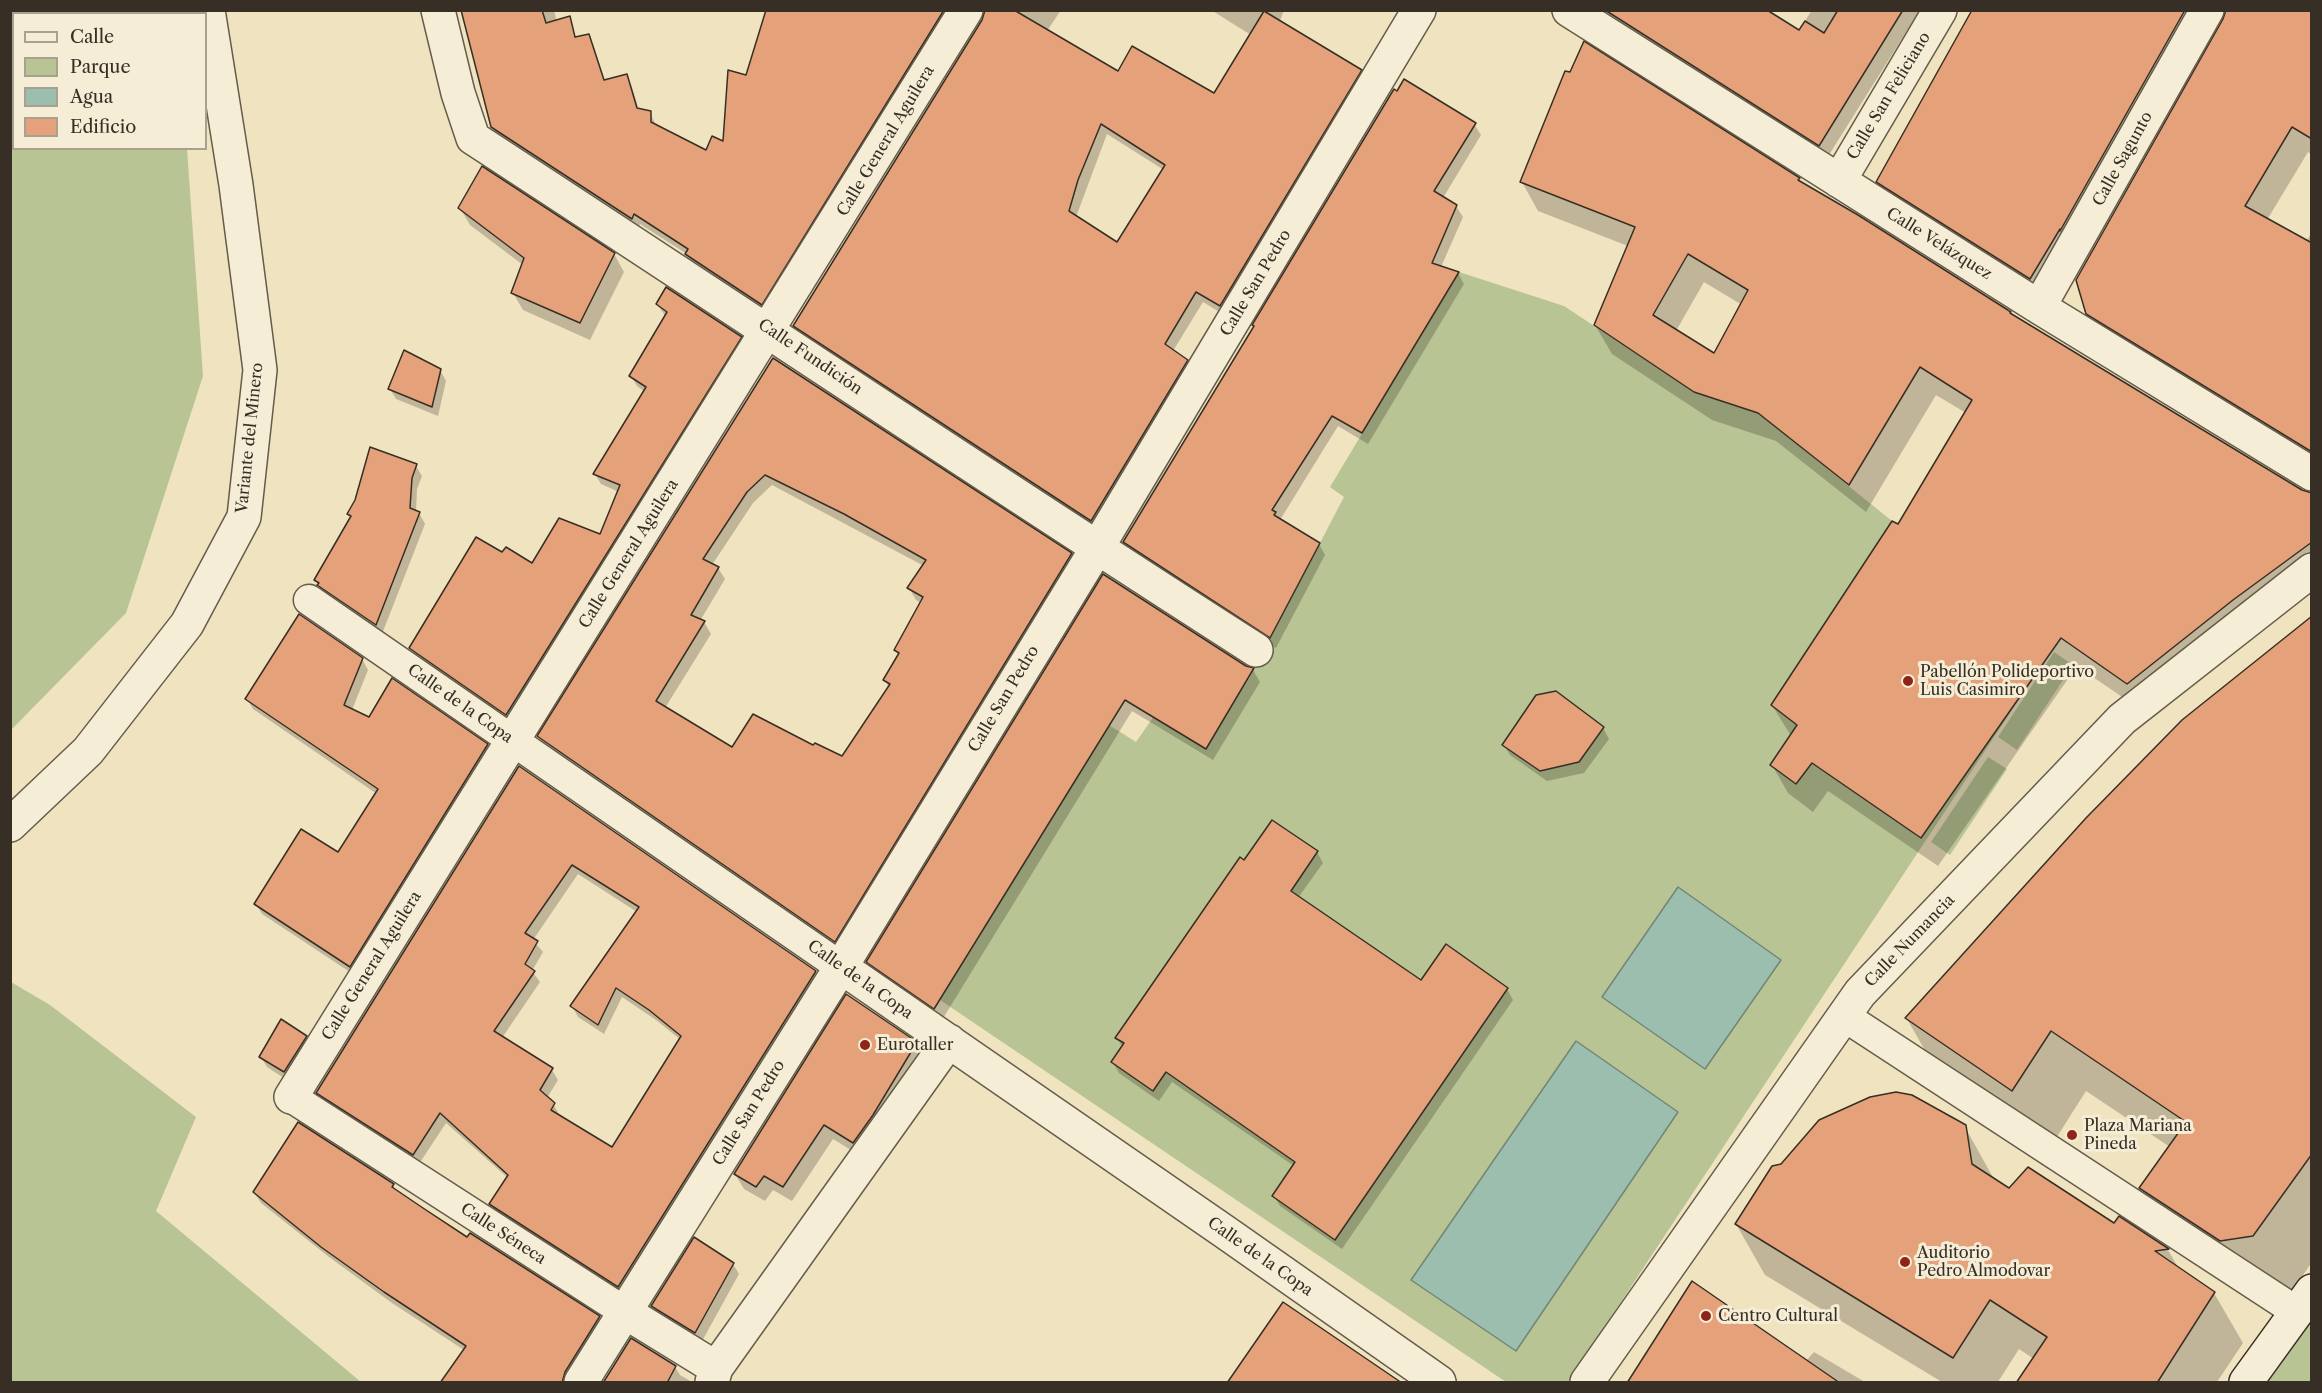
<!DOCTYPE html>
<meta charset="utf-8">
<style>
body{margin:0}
#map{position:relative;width:2322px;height:1393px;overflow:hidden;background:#f0e3c0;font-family:"Libre Caslon Text",serif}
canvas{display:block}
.frame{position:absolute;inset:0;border:12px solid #372f25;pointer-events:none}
.legend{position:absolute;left:12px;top:12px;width:195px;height:138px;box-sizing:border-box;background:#f5edd6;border:2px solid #a9a18f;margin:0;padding:8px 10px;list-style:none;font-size:18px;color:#372f25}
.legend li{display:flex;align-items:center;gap:12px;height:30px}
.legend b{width:30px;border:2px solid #a9a18f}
</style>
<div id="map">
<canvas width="2322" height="1393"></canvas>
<div class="frame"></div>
<ul class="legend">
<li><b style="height:8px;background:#f5edd6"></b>Calle</li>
<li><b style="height:16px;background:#b8c493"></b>Parque</li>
<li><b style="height:16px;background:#9bbeae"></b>Agua</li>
<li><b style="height:16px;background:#e5a179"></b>Edificio</li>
</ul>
</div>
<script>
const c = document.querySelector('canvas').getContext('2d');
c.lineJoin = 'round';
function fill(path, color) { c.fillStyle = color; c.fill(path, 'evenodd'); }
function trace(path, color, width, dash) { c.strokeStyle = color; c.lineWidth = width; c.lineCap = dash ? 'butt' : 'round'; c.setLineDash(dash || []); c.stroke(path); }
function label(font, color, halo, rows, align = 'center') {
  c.font = font + ' "Libre Caslon Text",serif'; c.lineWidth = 6; c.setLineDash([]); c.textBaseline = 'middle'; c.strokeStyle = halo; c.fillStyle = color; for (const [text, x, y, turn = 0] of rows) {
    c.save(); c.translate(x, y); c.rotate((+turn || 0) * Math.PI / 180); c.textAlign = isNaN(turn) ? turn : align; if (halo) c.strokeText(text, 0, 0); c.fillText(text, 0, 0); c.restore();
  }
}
fill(new Path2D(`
 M11 10 178 11V13L14 14V148L187 149 203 376 126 613 11 730Z
 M1459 272 1564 306 1694 392 1758 413 1892 521 2039 623 2047 657 1568 1382H1506L940 1000 1109 725 1136 742 1154 716 1206 748 1250 677 1344 497 1330 487Z
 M2054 652 2073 665 2017 750 1998 737Z
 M1988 757 2007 769 1950 855 1931 842Z
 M11 982 50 1005 196 1117 156 1211 361 1382H11Z
 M2311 1291V1382H2246Z`), '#b8c493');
const water = new Path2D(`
 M1678 887 1781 960 1705 1069 1602 997Z
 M1576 1041 1678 1112 1516 1351 1411 1280Z`);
fill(water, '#9bbeae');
trace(water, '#738577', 1.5);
fill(new Path2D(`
 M462 10H554L563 50 588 36 594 47 605 81 626 76 632 87 639 110 650 113 657 127 707 152 725 143 768 10H957L768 315 693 265 687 254 640 224 638 229 499 138 492 127Z
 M986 10H1061L1047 31 1118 73 1214 95 1251 35 1211 10H1284L1280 21 1360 71 1367 82 1226 316 1203 302 1173 351 1187 361 1193 372 1098 531 801 337 795 326 983 20ZM1107 134 1164 170 1118 244 1076 217Z
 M1600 10H1765L1798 32 1812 10H1920L1827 158Z
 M1974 10H2312V155L2308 152 2267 220 2306 242 2312 232V468L2103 340 2087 313 2225 18 2212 20 2046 305 1893 208 1877 182Z
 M1474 124 1481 135 1443 198 1456 206 1463 217 1441 267 1458 273 1464 284 1368 444 1338 426 1280 520 1319 544 1325 555 1276 648 1131 553 1124 542Z
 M1798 179 1801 183 2106 374 2302 491 2312 494V582L2144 712 2077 666 1938 866 1828 791 1813 812 1788 793 1772 765 1791 736 1772 705 1898 527 1966 413 1936 395 1866 512 1776 441 1712 420 1612 354 1595 325 1628 246 1538 211 1522 182ZM1704 282 1742 305 1715 356 1676 331Z
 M460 208 614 254 624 272 590 340 523 310 513 293 523 265 470 225Z
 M657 304 741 338 747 348 512 724 417 659 411 648 502 554 532 565 601 536 619 492 601 484 595 474 645 392 637 386 631 376 666 317Z
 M774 360 1071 554 1077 566 841 952 545 748 539 736ZM772 485 924 566 909 588 916 600 921 603 895 649 899 656 885 680 889 688 842 758 814 747 732 749 665 708 711 634 704 622 700 621 725 579 718 568 712 565 753 503Z
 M440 370 446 381 438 416 396 399 390 389Z
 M416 466 422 476 417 489 416 512 419 513 425 524 382 634 325 596 316 580 351 518 349 514Z
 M1104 576 1245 667 1253 670 1260 682 1213 760 1132 711 942 1020 875 974 868 962Z
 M2312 618V1262L2288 1297 2176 1249 2141 1188 2170 1147 2086 1091 2048 1151 1942 1080 1907 1019Z
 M362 659 368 670 352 710 370 719 487 745 493 756 356 976 262 914 256 904 338 854 377 794 253 709 247 699Z
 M1556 693 1603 728 1609 739 1584 773 1547 781 1510 755 1504 745Z
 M519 768 815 972 821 982 624 1297 497 1214 491 1204 508 1178 446 1123 419 1164 324 1103 318 1093ZM578 874 637 912 572 1006 578 1017 604 1034 622 997 656 1020 681 1040 613 1149 558 1116 559 1114 553 1104 547 1098 558 1080 552 1070 502 1038 540 982 532 971 543 952 533 940Z
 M1317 852 1323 863 1298 898 1421 982 1507 989 1513 1000 1342 1249 1280 1206 1274 1196 1294 1166 1172 1082 1159 1101 1119 1073 1113 1063 1123 1048 1117 1038 1245 862Z
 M306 1037 312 1047 290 1082 267 1067 261 1057Z
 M915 1043 924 1058 862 1157 833 1139 792 1201 773 1190 765 1201 744 1189 735 1174Z
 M1965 1127 1995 1181 2009 1190 2115 1225 2120 1218 2168 1250 2179 1269 2214 1293 2243 1343 2217 1382H2017L2034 1359 2019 1349 1998 1382H1942L1765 1275 1736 1224Z
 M393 1185 397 1193 468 1239 599 1317 605 1328 571 1382H442L464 1350 392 1303 329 1257 261 1203 254 1192Z
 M733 1264 739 1274 701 1343 659 1316 653 1306Z
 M1814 1352 1865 1382H1628L1806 1361Z
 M675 1367 680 1375 692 1382H605Z`), '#0003');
const building = new Path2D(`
 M461 10H542L546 23 570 16 575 37 589 34 604 80 627 74 637 108 651 111V122L706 150 712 136 723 141 728 70 746 75 766 10H944L762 305 685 254 688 249 634 214 632 219 491 127Z
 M985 10H1014L1118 71 1132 46 1214 93 1264 11 1362 70 1220 306 1196 292 1165 344 1188 360 1091 521 793 326 982 20ZM1101 124 1165 165 1117 242 1069 211 1078 180Z
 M1605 10H1767L1799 30 1805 21 1824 33 1838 10H1903L1819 146Z
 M1972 10H2185L2060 231V229L2030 279 1876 182Z
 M2226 10H2312V139L2292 127 2245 206 2312 243V452L2086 314 2076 280 2223 19Z
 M1584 41 1800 178 1798 180 1858 215 2011 312 2010 313 2302 490 2312 493V542L2233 600 2127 684 2061 638 1921 838 1812 763 1796 784 1770 765 1797 725 1771 705 1892 521 1898 524 1972 400 1920 367 1849 485 1758 413 1694 392 1594 325 1635 227 1520 182 1565 71 1570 72ZM1688 254 1748 290 1714 353 1653 315Z
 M1404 79 1476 123 1434 191 1457 205 1432 263 1459 272 1362 433 1332 416 1272 510 1276 512 1274 515 1320 543 1270 638 1123 542 1254 326 1252 325 1394 89 1397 91Z
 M482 166 615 253 580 323 511 293 524 258 458 208Z
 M666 287 742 337 506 715 409 648 476 537 502 552 506 547 532 563 559 518 600 534 620 485 593 474 646 387 629 376 667 312 656 304Z
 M404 350 441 369 432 407 388 389Z
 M773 358 1072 553 835 942 537 736ZM765 475 844 514 926 560 907 588 923 597 894 650 899 653 883 680 890 684 842 756 815 743 813 745 753 714 732 747 656 701 705 621 691 615 719 567 703 559 747 492Z
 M370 447 417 464 412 478 410 508 420 512 376 625 317 585 319 583 314 580 351 516 347 514 355 500Z
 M1103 574 1246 666 1254 668 1206 749 1125 700 934 1009 866 962Z
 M299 614 363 658 344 705 369 717 392 678 488 744 350 967 254 904 301 829 338 852 378 789 245 699Z
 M2312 616V1154L2253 1236 2220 1241 2139 1188 2186 1122 2051 1031 2012 1091 1905 1018 2086 818 2182 720Z
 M1556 691 1604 727 1579 762 1540 771 1502 745 1536 695Z
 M519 766 816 971 618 1287 489 1204 508 1175 440 1113 413 1155 316 1093ZM572 865 639 907 570 1006 598 1025 616 988 649 1010 681 1036 612 1147 551 1110 555 1103 540 1090 553 1068 494 1031 535 971 525 964 538 941 525 933Z
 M1272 820 1318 851 1291 891 1421 980 1446 944 1508 988 1335 1240 1272 1196 1295 1162 1166 1072 1153 1091 1111 1062 1124 1043 1115 1038 1240 857 1244 860Z
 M846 994 917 1042 873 1115 853 1143 824 1125 783 1187 764 1176 756 1187 734 1174Z
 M281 1019 307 1036 284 1072 259 1057Z
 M1896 1092 1912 1095 1966 1125 1972 1164 2009 1188 2028 1167 2114 1223 2119 1216 2169 1249 2155 1251 2215 1292 2157 1383H2016L2047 1337 1990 1300 1953 1358 1735 1224 1772 1166 1781 1164 1819 1120 1870 1097Z
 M298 1122 394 1184 392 1187 423 1208 467 1237 470 1233 600 1316 565 1372 562 1383H440L466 1346 384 1292 321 1247 253 1192Z
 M694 1237 734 1263 695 1333 651 1306Z
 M1692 1281 1840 1383H1627Z
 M1283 1302 1402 1383H1227Z
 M631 1338 676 1366 667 1383H603Z`);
fill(building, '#e5a179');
trace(building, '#372f25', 1.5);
const pedestrian = new Path2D(`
 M309 600 841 967
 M1844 1016 2297 1312
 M291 1097 625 1312`);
const minor = new Path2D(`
 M438 10 458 93 473 138C734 308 993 482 1256 650
 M1569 10 2039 307 2312 474
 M1839 181 1940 10
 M2039 307 2207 10
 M841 967 1225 1232 1439 1382
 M291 1097C515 734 743 374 966 10
 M625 1312 716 1368
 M581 1382 841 967 1097 548 1419 10
 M712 1382 716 1368 949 1041
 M1587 1382 1860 993 2122 719 2312 570`);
const tertiary = new Path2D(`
 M10 825 88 751 187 624 244 517 260 370 236 185 208 10`);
const secondary = new Path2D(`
 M2246 1382 2312 1291`);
trace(pedestrian, '#655c4c', 33);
trace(minor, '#655c4c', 36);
trace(tertiary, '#655c4c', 36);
trace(secondary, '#372f25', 36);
trace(pedestrian, '#f5edd6', 30);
trace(minor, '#f5edd6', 33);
trace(tertiary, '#f5edd6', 33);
trace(secondary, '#f5edd6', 33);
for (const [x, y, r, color] of [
 [1908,681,6,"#8f2418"],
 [865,1045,6,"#8f2418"],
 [2072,1135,6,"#8f2418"],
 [1905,1262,6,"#8f2418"],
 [1706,1316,6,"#8f2418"]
]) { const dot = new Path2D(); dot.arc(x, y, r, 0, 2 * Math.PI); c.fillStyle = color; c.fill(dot); trace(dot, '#f5edd6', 2); }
label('16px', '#372f25', '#f5edd6', [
 ["Calle San Feliciano",1889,96,-59],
 ["Calle General Aguilera",886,141,-59],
 ["Calle Sagunto",2123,159,-61],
 ["Calle Velázquez",1939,244,32],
 ["Calle San Pedro",1256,283,-59],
 ["Calle Fundición",810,357,34],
 ["Variante del Minero",250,438,-84],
 ["Calle General Aguilera",629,554,-58],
 ["Calle San Pedro",1004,699,-59],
 ["Calle de la Copa",460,704,35],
 ["Calle Numancia",1910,941,-46],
 ["Calle General Aguilera",372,966,-58],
 ["Calle de la Copa",860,980,35],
 ["Calle San Pedro",749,1113,-58],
 ["Calle Séneca",503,1234,33],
 ["Calle de la Copa",1260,1257,35]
]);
label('16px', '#372f25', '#f5edd6', [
 ["Pabellón Polideportivo",1920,672],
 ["Luis Casimiro",1920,690],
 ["Eurotaller",877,1045],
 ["Plaza Mariana",2084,1126],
 ["Pineda",2084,1144],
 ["Auditorio",1917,1253],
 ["Pedro Almodovar",1917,1271],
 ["Centro Cultural",1718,1316]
], 'left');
</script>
